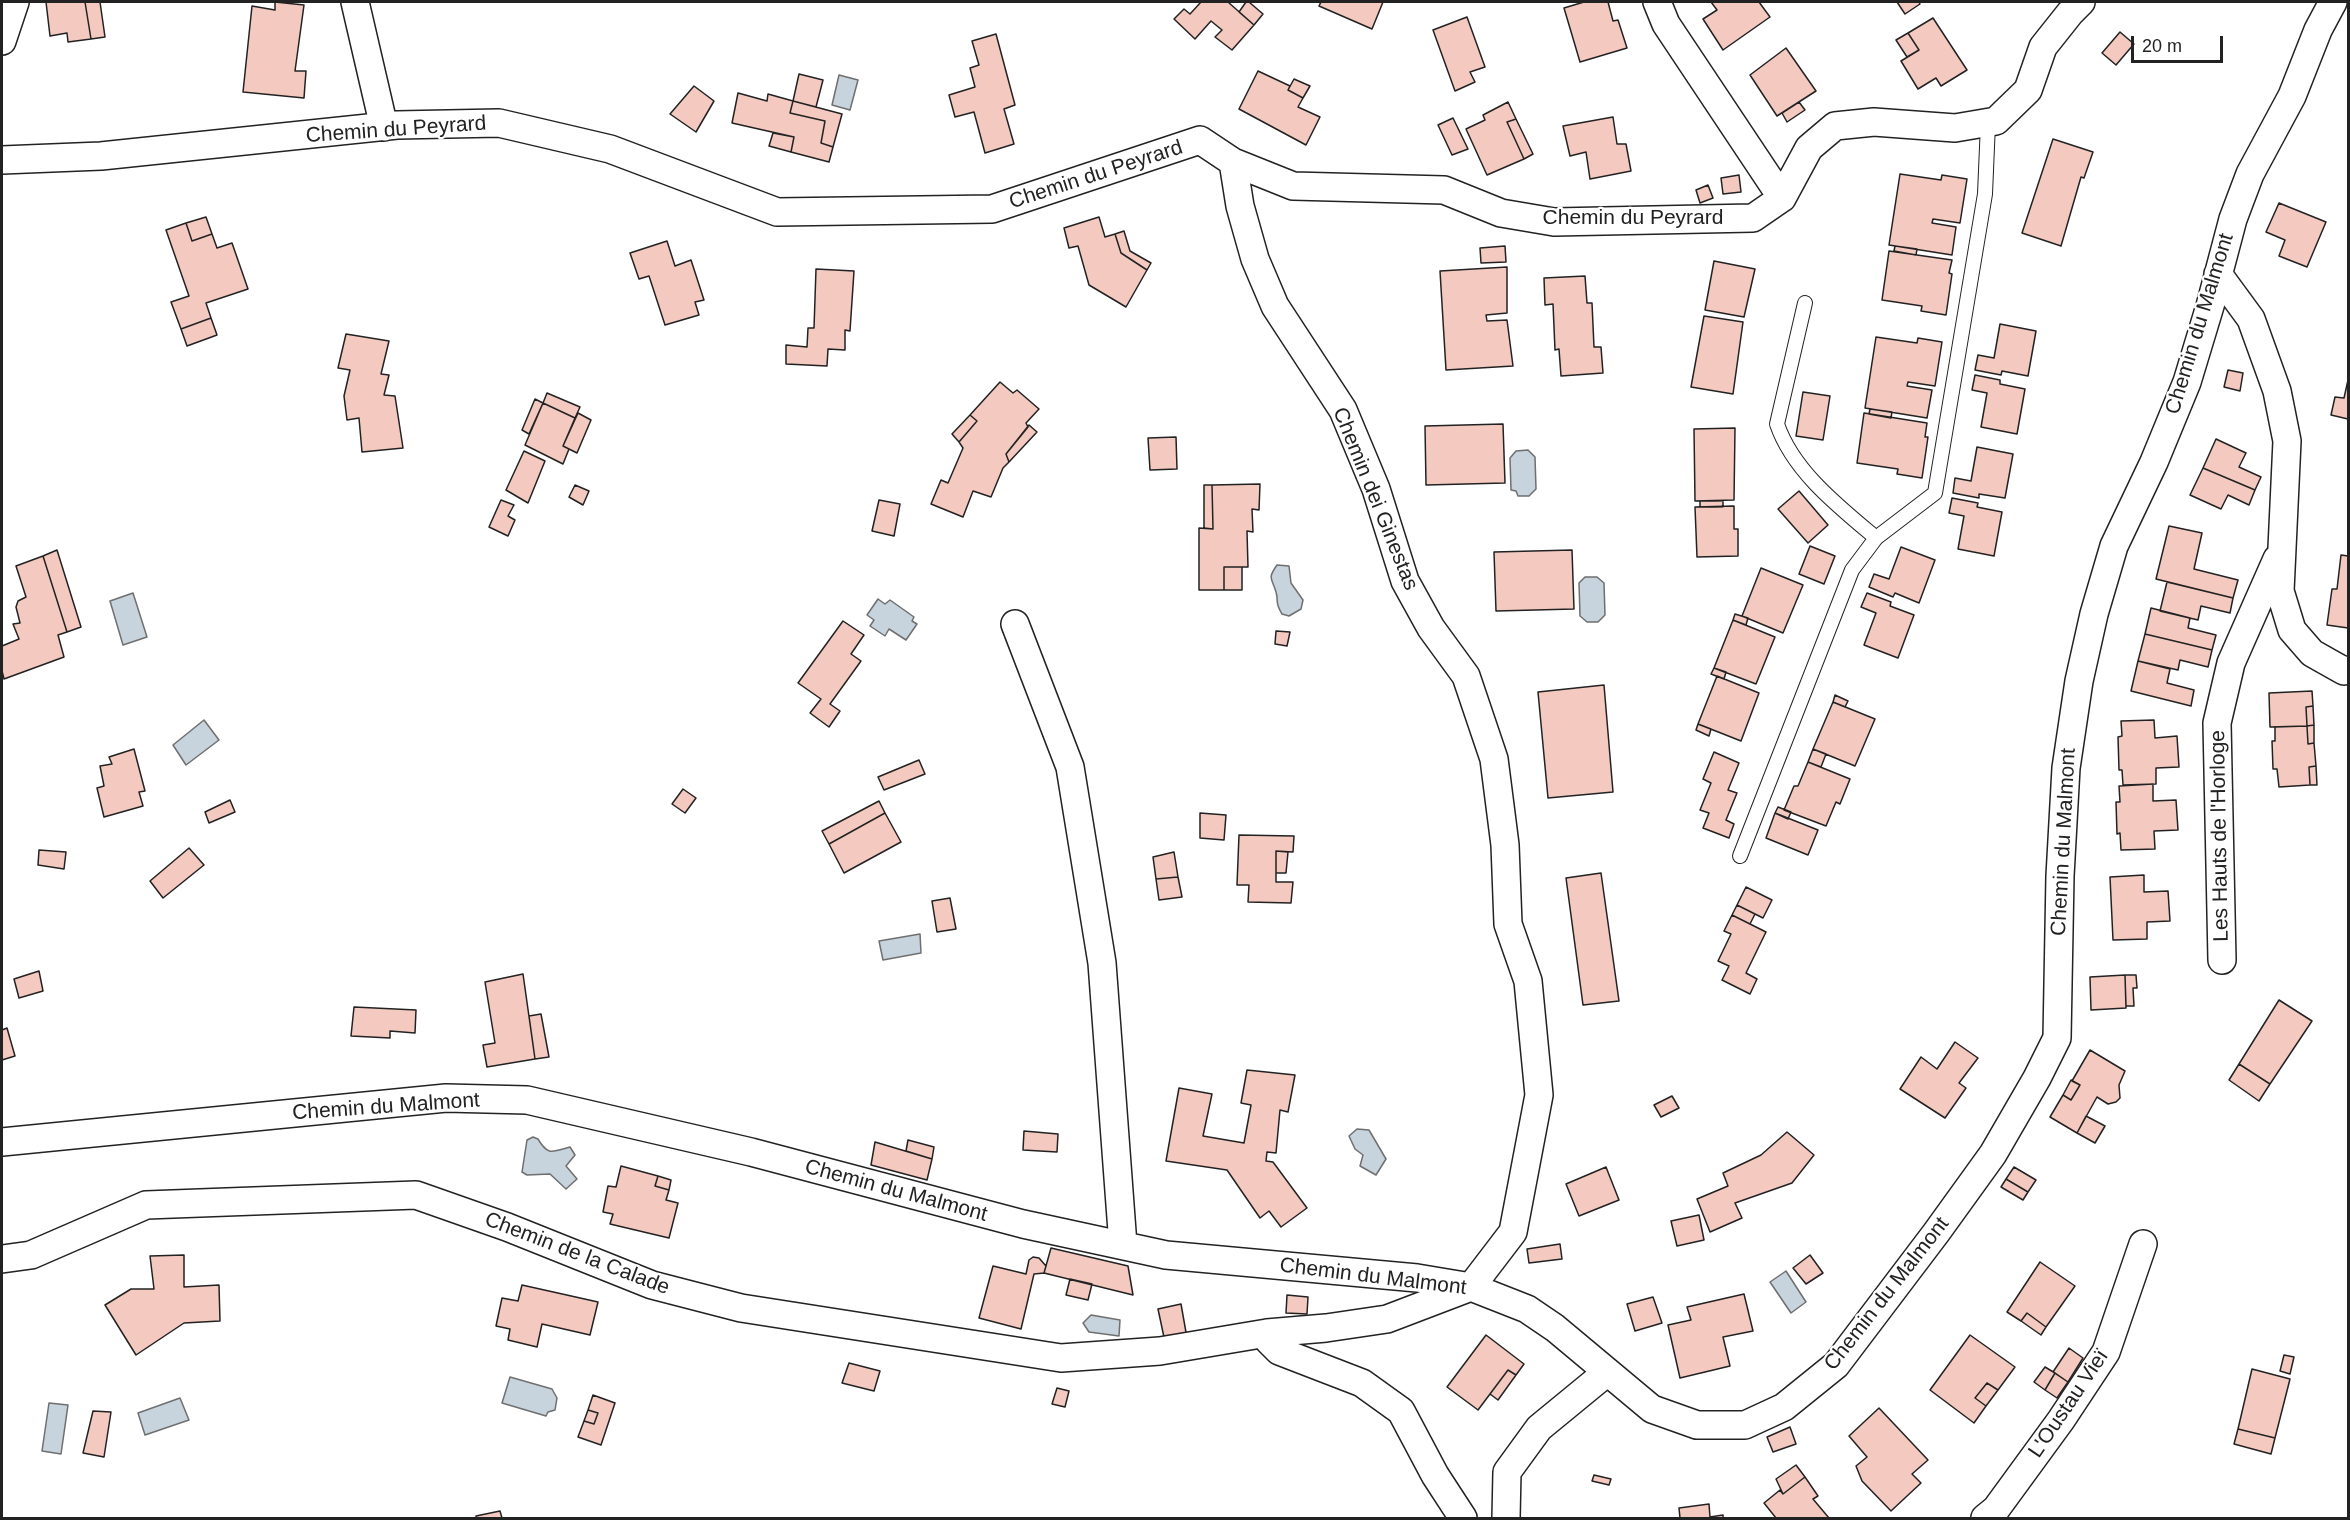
<!DOCTYPE html>
<meta charset="utf-8">
<style>
body{margin:0}
#map{position:relative;width:2350px;height:1520px;overflow:hidden;background:#fff;font-family:Helvetica,sans-serif}
canvas{display:block}
.frame{position:absolute;inset:0;border:3px solid #222;pointer-events:none}
.scale{position:absolute;left:2131px;top:36px;width:92px;height:27px;box-sizing:border-box;border:3px solid #222;border-top:0;padding-left:8px;font-size:18px;line-height:21px;white-space:nowrap;color:#222;-webkit-text-stroke:4px #fff;paint-order:stroke}
</style>
<div id="map">
<canvas width="2350" height="1520"></canvas>
<div class="frame"></div>
<div class="scale">20 m</div>
</div>
<script>
const c = document.querySelector('canvas').getContext('2d');
c.lineJoin = 'round';
function fill(path, color) { c.fillStyle = color; c.fill(path, 'evenodd'); }
function trace(path, color, width, dash) { c.strokeStyle = color; c.lineWidth = width; c.lineCap = dash ? 'butt' : 'round'; c.setLineDash(dash || []); c.stroke(path); }
function label(font, color, halo, rows, align = 'center') {
  c.font = font + ' Helvetica,sans-serif'; c.lineWidth = 4.5; c.setLineDash([]); c.textBaseline = 'middle'; c.strokeStyle = halo; c.fillStyle = color; for (const [text, x, y, turn = 0] of rows) {
    c.save(); c.translate(x, y); c.rotate((+turn || 0) * Math.PI / 180); c.textAlign = isNaN(turn) ? turn : align; if (halo) c.strokeText(text, 0, 0); c.fillText(text, 0, 0); c.restore();
  }
}
const water = new Path2D(`
 M839 75 858 80 850 110 832 105Z
 M1528 450 1535 457 1536 489 1529 496H1518L1516 491 1511 490 1510 458 1516 451Z
 M1277 565 1289 566 1291 583 1303 600 1301 609 1289 616 1282 614C1274 601 1279 602 1276 592 1272 578 1267 579 1277 565Z
 M1585 577H1597L1604 583 1605 615 1598 622H1587L1580 616 1579 583Z
 M133 593 147 637 123 645 110 601Z
 M878 599 885 604 890 600 914 617 912 621 917 624 906 640 889 629 885 636 870 626 874 620 867 615Z
 M204 720 219 740 186 765 173 745Z
 M920 934 921 953 883 960 879 941Z
 M1357 1129 1369 1130 1386 1159 1376 1175 1360 1166 1363 1155 1355 1149 1349 1136Z
 M533 1137 538 1139C548 1156 552 1152 570 1147L575 1155 566 1166 577 1179 566 1189 550 1174 527 1175 522 1172 527 1140Z
 M1786 1271 1806 1302 1791 1313 1770 1282Z
 M1091 1315 1120 1320 1119 1336 1089 1332 1083 1323Z
 M510 1377 552 1389 557 1398 555 1410 548 1412 546 1416 502 1403Z
 M180 1398 189 1420 145 1435 138 1413Z
 M49 1403 68 1405 61 1454 42 1451Z`);
fill(water, '#c7d3dd');
trace(water, '#6f6f6f', 1.5);
const building = new Path2D(`
 M46 2H85L91 39 68 42 67 33 50 36Z
 M85 2H100L105 37 91 39Z
 M275 2 304 5 295 71H306L304 98 243 92 252 6 275 10Z
 M1201 2H1228L1254 25 1232 50 1215 37 1222 30 1211 21 1195 39 1174 19 1184 9 1190 14Z
 M1246 2H1249L1263 14 1254 25 1239 12Z
 M1321 2H1383L1372 29 1319 6Z
 M1584 2H1608L1613 21 1618 20 1627 48 1580 62 1564 8Z
 M1711 2H1759L1770 17 1723 50 1703 19 1717 10Z
 M1897 2H1919L1920 4 1905 14Z
 M1467 17 1485 67 1470 72 1475 82 1455 91 1433 30Z
 M1933 18 1967 70 1941 86 1936 78 1918 89 1901 61 1919 50 1908 33Z
 M2120 32 2134 44 2116 65 2102 53Z
 M1908 33 1919 50 1907 57 1896 40Z
 M996 34 1015 105 1004 109 1014 144 985 153 974 112 955 117 949 95 975 87 970 68 979 65 972 41Z
 M1786 48 1816 91 1777 116 1750 75Z
 M1258 71 1290 86 1288 90 1303 98 1298 107 1320 117 1306 145 1239 109Z
 M799 74 823 80 816 107 793 101Z
 M1294 79 1310 86 1303 98 1288 90Z
 M694 86 714 101 696 132 670 114Z
 M738 93 767 101 768 94 793 101 790 113 825 121 821 143 833 147 829 162 791 152 794 137 732 123Z
 M793 101 842 114 833 147 821 143 825 121 790 113Z
 M1508 102 1516 119 1507 122 1524 159 1487 175 1466 129 1485 120 1483 115Z
 M1799 102 1805 110 1787 122 1782 113Z
 M1613 117 1617 144H1626L1631 171 1590 179 1586 152 1570 156 1563 126Z
 M1453 118 1468 149 1452 155 1438 125Z
 M1516 119 1533 154 1524 159 1507 122Z
 M773 133 794 137 791 152 769 146Z
 M2053 139 2093 152 2084 178 2081 177 2061 246 2022 233Z
 M1900 174 1941 180 1942 175 1967 179 1960 223 1933 219 1932 223 1956 227 1952 255 1889 245Z
 M1739 175 1741 192 1723 194 1721 178Z
 M1708 185 1713 198 1700 203 1696 190Z
 M2279 203 2326 222 2307 267 2279 256 2285 240 2266 232Z
 M206 217 212 234 192 241 186 223Z
 M1099 217 1105 237 1115 234 1121 253 1147 270 1126 307 1089 285 1078 246 1069 248 1064 228Z
 M186 223 192 241 212 234 217 248 232 243 248 289 206 303 211 318 181 329 171 302 189 296 166 230Z
 M1124 231 1130 251 1151 263 1147 270 1121 253 1115 234Z
 M667 241 675 266 691 260 704 300 695 302 699 315 665 325 649 276 639 279 630 253Z
 M1505 246 1506 262 1481 263 1480 248Z
 M1895 246 1917 249 1916 255 1894 251Z
 M1889 251 1952 260 1949 273 1952 274 1946 315 1921 311 1922 306 1882 300Z
 M1714 261 1755 269 1744 317 1705 310Z
 M1507 267V313L1486 315 1487 321 1507 320 1513 366 1446 370 1440 271Z
 M816 269 854 271 850 331 845 330V350L828 349 827 366 786 364V345L807 347 808 328H814Z
 M1585 276 1587 303H1592L1594 347H1601L1603 373 1561 376 1559 349 1555 350 1553 304 1545 305 1544 278Z
 M1704 316 1743 322 1733 394 1691 387Z
 M211 318 217 335 187 346 181 329Z
 M2000 324 2036 331 2028 376 2002 371 2001 375 1975 370 1978 355 1994 358Z
 M346 334 389 341 381 374 389 375 384 395 395 396 403 448 362 452 359 418 347 420 344 396 350 370 338 368Z
 M1876 337 1917 343 1918 338 1942 342 1935 386 1908 382 1907 386 1932 390 1927 418 1865 408Z
 M2228 370 2243 373 2240 391 2224 387Z
 M1975 375 2000 380V384L2025 389 2017 434 1981 427 1987 393 1972 390Z
 M2348 380V419L2331 415 2335 397 2344 398Z
 M1000 382 1013 393 1017 390 1039 409 1026 423 1028 427 1006 454 1009 462 1003 468 991 497 973 491 963 517 931 504 941 480 948 483 963 448 959 442 977 421 970 415Z
 M1803 392 1830 396 1823 440 1796 436Z
 M547 393 580 407 575 418 543 403Z
 M535 399 543 403 529 434 522 430Z
 M543 403 575 418 563 446 569 449 563 464 525 445Z
 M1870 409 1892 412 1891 418 1869 414Z
 M578 413 591 420 577 453 563 446Z
 M1864 413 1927 423 1925 437H1928L1922 478 1897 474 1898 469 1857 463Z
 M970 415 977 421 959 442 952 434Z
 M1503 424 1505 483 1426 485 1425 426Z
 M1029 425 1037 432 1009 462 1006 454Z
 M1735 428 1734 500 1695 501 1694 429Z
 M1176 437 1177 469 1150 470 1148 438Z
 M2216 439 2246 453 2239 467 2261 477 2255 490 2203 468Z
 M1977 447 2013 454 2005 498 1979 494V498L1953 493 1955 478 1971 481Z
 M524 451 545 461 528 503 506 490Z
 M2203 468 2255 490 2249 505 2228 495 2221 509 2190 495Z
 M1260 484 1259 510 1252 509 1253 532 1247 531 1248 567H1224V590H1199V528L1213 529 1212 485Z
 M575 485 589 491 583 505 569 497Z
 M1204 485H1212L1213 529 1204 528Z
 M1799 491 1828 525 1808 543 1778 509Z
 M1952 498 1978 503 1977 507 2002 512 1994 556 1958 549 1964 516 1949 513Z
 M501 500 514 505 508 516 515 520 508 536 489 527Z
 M879 500 900 504 894 536 872 531Z
 M1700 501H1723V507H1700Z
 M1734 506V529H1738V556L1697 557 1695 507Z
 M2169 526 2202 533 2194 569 2238 580 2233 598 2156 579Z
 M1810 546 1835 556 1824 584 1799 574Z
 M1901 547 1935 560 1919 603 1895 593 1893 597 1869 587 1874 574 1889 579Z
 M57 550 81 627 67 632 43 556Z
 M1572 550 1574 609 1496 611 1494 552Z
 M2341 555 2348 556V628L2327 625 2332 589H2337Z
 M43 556 67 632 58 635 64 657 4 679 2 671V646L19 639 13 624 20 623 16 607 18 601 26 597 16 566Z
 M1224 567H1242V590H1224Z
 M1761 568 1803 585 1783 633 1742 616Z
 M2167 582 2233 598 2230 613 2201 606 2198 620 2160 611Z
 M1867 593 1891 602 1890 606 1914 615 1898 658 1864 645 1876 613 1861 607Z
 M2151 608 2190 618 2188 628 2216 635 2212 650 2145 634Z
 M1735 614 1748 618 1746 625 1733 620Z
 M1733 620 1775 637 1756 684 1714 668Z
 M843 621 864 635 851 654 861 661 830 704 840 711 829 727 810 713 821 699 798 683Z
 M1276 631 1290 632 1287 646 1275 644Z
 M2145 634 2212 650 2208 667 2180 660 2178 670 2138 661Z
 M2138 661 2170 669 2167 683 2194 690 2191 706 2131 691Z
 M1714 668 1726 672 1724 679 1711 674Z
 M1717 676 1759 693 1741 741 1698 724Z
 M1604 685 1613 792 1548 798 1538 692Z
 M2312 691 2313 706 2306 707 2307 726 2270 727 2269 693Z
 M1835 695 1848 701 1845 707 1833 702Z
 M1833 702 1875 719 1855 766 1813 749Z
 M2313 706 2314 725 2307 726 2306 707Z
 M2154 720 2155 738 2177 736 2179 767 2156 768V784L2123 785 2122 770H2119L2118 737 2122 736 2121 721Z
 M1698 724 1711 729 1709 736 1696 730Z
 M2314 725V743L2308 744 2307 726Z
 M2307 726 2308 744 2314 743 2316 766 2309 767 2310 785 2279 787 2277 769H2273L2272 741H2275V727Z
 M134 749 145 791 139 792 143 806 104 817 97 788 104 786 100 766 112 764 109 757Z
 M1813 749 1826 754 1821 767 1808 762Z
 M1714 752 1739 763 1728 790 1737 793 1726 820 1734 824 1729 838 1703 828 1709 813 1700 810 1711 783 1703 779Z
 M919 760 925 774 884 790 878 777Z
 M1808 762 1850 779 1840 804 1836 802 1826 826 1784 810 1794 786H1798Z
 M2316 766 2317 785H2310L2309 767Z
 M2153 784V801L2176 800 2178 830 2154 831 2155 849 2121 850 2120 833 2117 834 2116 802H2120L2119 786Z
 M683 789 696 798 685 813 672 804Z
 M230 800 235 812 209 823 205 812Z
 M879 801 885 813 829 844 822 831Z
 M1778 807 1791 812 1788 819 1775 813Z
 M885 813 901 842 844 873 829 844Z
 M1200 813 1226 815 1224 840 1200 838Z
 M1775 813 1818 830 1808 855 1766 838Z
 M1239 835 1294 836 1293 852 1276 851V882H1293L1291 903 1248 902 1249 885H1237Z
 M189 848 204 865 163 898 150 881Z
 M39 850 66 852 64 869 38 865Z
 M1276 851 1288 852 1286 873H1276Z
 M1174 852 1178 877 1156 879 1153 857Z
 M1601 873 1619 1001 1583 1005 1566 878Z
 M2144 875V892L2168 891 2170 921 2147 922V939L2113 940 2110 877Z
 M1178 877 1182 897 1159 900 1156 879Z
 M1746 887 1772 900 1763 918 1737 905Z
 M950 898 956 929 937 932 932 901Z
 M1737 905 1755 914 1750 924 1732 915Z
 M1732 915 1766 932 1746 973 1757 979 1750 994 1722 980 1729 966 1718 961 1731 934 1724 931Z
 M39 971 43 991 19 998 14 979Z
 M523 974 535 1059 487 1067 483 1045 495 1043 485 982Z
 M2125 975 2126 1008 2091 1010 2090 977Z
 M2125 975H2136L2137 988H2133L2134 1006H2126Z
 M2279 1000 2312 1021 2270 1084 2239 1064Z
 M354 1007 416 1010 415 1033 390 1031V1038L351 1036Z
 M541 1014 549 1057 535 1059 529 1016Z
 M7 1028 15 1056 2 1060V1030Z
 M1955 1042 1978 1058 1959 1083 1966 1088 1945 1118 1900 1089 1921 1057 1937 1069Z
 M2090 1050 2125 1071 2119 1085 2120 1098 2116 1102 2108 1104 2097 1097 2077 1133 2050 1117 2063 1095 2071 1100 2080 1085 2072 1081Z
 M2239 1064 2270 1084 2259 1101 2229 1080Z
 M1247 1070 1295 1075 1288 1112 1280 1110 1276 1153 1267 1152 1266 1161 1273 1162 1307 1208 1281 1227 1269 1211 1260 1218 1227 1170 1166 1161 1179 1088 1212 1094 1203 1136 1244 1143 1251 1105 1241 1103Z
 M2071 1080 2080 1085 2071 1100 2063 1095Z
 M1672 1096 1679 1108 1661 1117 1654 1105Z
 M2086 1116 2105 1126 2095 1143 2077 1133Z
 M1024 1131 1058 1134 1057 1152 1023 1150Z
 M1787 1132 1814 1155 1792 1183 1735 1203 1742 1218 1710 1232 1697 1199 1728 1186 1723 1173 1761 1155Z
 M908 1140 934 1147 932 1159 906 1151Z
 M875 1142 932 1159 927 1180 871 1165Z
 M621 1166 658 1176 655 1186 669 1190 666 1200 678 1203 669 1238 610 1224 613 1214 603 1212 608 1186 616 1187Z
 M1606 1167 1619 1200 1579 1216 1566 1184Z
 M2014 1167 2036 1180 2028 1192 2006 1179Z
 M658 1176 671 1180 669 1190 655 1186Z
 M2006 1179 2028 1192 2023 1200 2001 1187Z
 M1699 1215 1704 1240 1677 1246 1671 1221Z
 M1560 1244 1562 1259 1529 1263 1527 1249Z
 M1051 1248 1128 1266 1133 1295 1044 1273Z
 M184 1255V1287L219 1285 220 1321 184 1323 136 1355 105 1305 131 1289H154L150 1256Z
 M1810 1255 1823 1273 1806 1284 1793 1268Z
 M1033 1257 1039 1258 1046 1266 1044 1273 1034 1274 1021 1329 979 1318 993 1266 1026 1274 1029 1260Z
 M2040 1262 2075 1286 2046 1327 2027 1313 2021 1321 2007 1312Z
 M1070 1279 1092 1284 1088 1300 1066 1295Z
 M522 1285 598 1302 590 1335 542 1324 537 1347 508 1340 510 1329 496 1326 502 1298 518 1301Z
 M1744 1294 1753 1331 1723 1337 1730 1366 1680 1378 1668 1325 1691 1320 1687 1307Z
 M1287 1295 1308 1297 1307 1314 1286 1313Z
 M1653 1297 1662 1323 1635 1331 1627 1304Z
 M1181 1304 1187 1338 1165 1342 1158 1309Z
 M2027 1313 2046 1327 2041 1335 2021 1321Z
 M1486 1335 1524 1364 1516 1375 1508 1370 1478 1410 1447 1387Z
 M1970 1335 2015 1367 1998 1390 1987 1383 1975 1398 1986 1406 1974 1423 1930 1390Z
 M2069 1348 2083 1358 2068 1382 2053 1372Z
 M2284 1355 2294 1357 2290 1374 2280 1371Z
 M849 1363 880 1371 874 1391 842 1383Z
 M2045 1367 2055 1373 2045 1390 2034 1382Z
 M2252 1369 2290 1379 2275 1438 2238 1429Z
 M1508 1370 1516 1375 1498 1400 1490 1394Z
 M2055 1373 2068 1382 2057 1398 2045 1390Z
 M1987 1383 1998 1390 1986 1406 1975 1398Z
 M1057 1388 1069 1391 1065 1407 1052 1404Z
 M593 1395 615 1403 601 1445 578 1437 584 1421 594 1424 598 1413 588 1410Z
 M1879 1408 1928 1460 1912 1474 1921 1483 1891 1511 1862 1481 1856 1466 1867 1457 1849 1436Z
 M588 1410 598 1413 594 1424 584 1421Z
 M93 1411 111 1412 104 1457 83 1453Z
 M1790 1427 1796 1444 1773 1452 1767 1437Z
 M2238 1429 2275 1438 2271 1454 2234 1444Z
 M1796 1465 1805 1477 1783 1494 1776 1479Z
 M1594 1475 1611 1479 1609 1485 1592 1481Z
 M1805 1477 1818 1496 1813 1499 1829 1518H1776L1764 1503 1780 1490 1783 1494Z
 M1709 1504 1710 1517 1723 1515V1518H1680L1679 1508Z
 M500 1511 502 1518H476V1516Z`);
fill(building, '#f3c9c0');
trace(building, '#222', 1.5);
const lane = new Path2D(`
 M1805 303 1777 424C1793 471 1838 506 1876 538
 M1740 856 1852 570 1876 538 1935 493 1985 194 1988 123`);
const street = new Path2D(`
 M355 2 384 127
 M1657 2 1666 24 1782 198
 M2 41 15 2
 M2 160 101 156 397 125 499 123 610 149 777 212 992 209 1200 140 1233 162 1293 186 1444 190 1501 213 1554 222 1753 218 1782 198 1809 148 1835 126 1874 122 1955 128 1996 121 2028 90 2043 47 2070 13 2081 2
 M1233 162 1240 206 1255 259 1275 306 1343 410 1376 489 1405 581 1431 628 1466 676 1494 759 1505 845 1508 924 1528 981 1539 1095 1513 1232 1471 1287 1387 1319 1326 1328 1267 1333 1269 1341 1279 1351 1362 1383 1401 1411 1435 1475 1463 1518
 M2218 274 2251 319 2277 391 2287 441 2280 591 2292 630 2312 653 2344 671 2348 670
 M1015 624 1070 767 1102 963 1123 1245
 M2222 960 2217 723 2231 663 2277 559
 M2 1142 446 1098 527 1100 751 1152 1023 1224 1166 1255 1417 1278 1471 1287 1527 1309 1555 1328 1652 1409 1697 1425H1745L1784 1407 1836 1365 1936 1233 1993 1154 2037 1078 2057 1038 2060 876 2066 768 2079 681 2094 614 2114 546 2154 462 2187 382 2210 306 2233 219 2250 174 2292 96 2318 30 2333 2
 M2 1259 31 1255 146 1205 416 1195 507 1227 652 1285 741 1308 1061 1358 1160 1351 1267 1333
 M1506 1518 1507 1472 1539 1428 1606 1373
 M1985 1518 1996 1509 2061 1420 2106 1352 2143 1244`);
trace(lane, '#222', 16);
trace(street, '#222', 30);
trace(lane, '#fff', 14);
trace(street, '#fff', 27);
label('21px', '#222', '#fff', [
 ["Chemin du Peyrard",396,130,-4],
 ["Chemin du Peyrard",1096,175,-18],
 ["Chemin du Peyrard",1633,218],
 ["Chemin du Malmont",2200,324,-73],
 ["Chemin dei Ginestas",1375,499,68],
 ["Les Hauts de l'Horloge",2220,836,-91],
 ["Chemin du Malmont",2064,842,-87],
 ["Chemin du Malmont",386,1107,-4],
 ["Chemin du Malmont",896,1191,15],
 ["Chemin de la Calade",577,1254,21],
 ["Chemin du Malmont",1373,1277,7],
 ["Chemin du Malmont",1887,1294,-52],
 ["L'Oustau Vieï",2069,1404,-56]
]);
</script>
